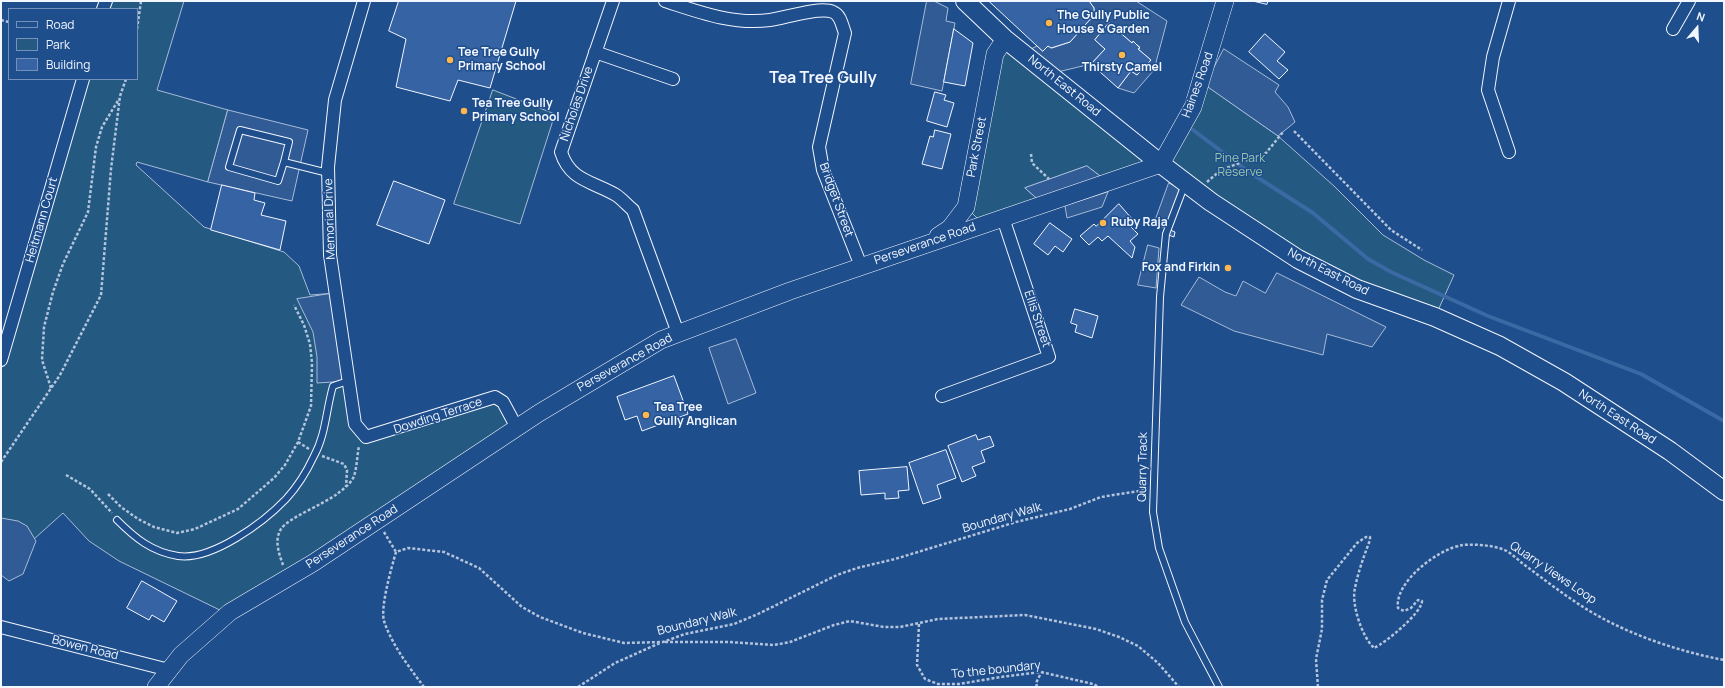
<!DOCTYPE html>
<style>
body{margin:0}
#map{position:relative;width:1725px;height:688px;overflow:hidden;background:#1f4e8c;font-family:Manrope,sans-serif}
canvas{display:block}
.frame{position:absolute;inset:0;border:2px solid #f2f6ff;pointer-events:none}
.legend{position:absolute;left:8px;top:8px;width:130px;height:72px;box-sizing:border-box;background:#1f4e8c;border:1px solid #7391ba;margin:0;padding:5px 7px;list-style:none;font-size:12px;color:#f2f6ff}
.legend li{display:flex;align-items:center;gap:8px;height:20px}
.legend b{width:20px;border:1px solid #7391ba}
.north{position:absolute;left:1677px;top:8px;width:40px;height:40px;-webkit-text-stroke:3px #1f4e8c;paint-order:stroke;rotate:19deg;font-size:11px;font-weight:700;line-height:16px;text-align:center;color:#f2f6ff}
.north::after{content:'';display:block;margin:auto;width:14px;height:18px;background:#f2f6ff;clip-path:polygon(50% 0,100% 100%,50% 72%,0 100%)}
</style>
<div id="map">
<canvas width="1725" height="688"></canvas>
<div class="frame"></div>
<ul class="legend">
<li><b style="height:5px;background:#1f4e8c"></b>Road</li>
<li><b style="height:11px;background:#245a82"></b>Park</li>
<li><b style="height:11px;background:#3563a3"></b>Building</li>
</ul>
<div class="north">N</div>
</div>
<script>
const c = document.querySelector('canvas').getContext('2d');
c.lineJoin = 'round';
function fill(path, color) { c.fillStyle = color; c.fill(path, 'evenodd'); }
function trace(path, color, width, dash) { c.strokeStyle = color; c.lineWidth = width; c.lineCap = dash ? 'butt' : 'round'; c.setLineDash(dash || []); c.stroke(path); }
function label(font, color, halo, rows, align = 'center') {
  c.font = font + ' Manrope,sans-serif'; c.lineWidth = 3; c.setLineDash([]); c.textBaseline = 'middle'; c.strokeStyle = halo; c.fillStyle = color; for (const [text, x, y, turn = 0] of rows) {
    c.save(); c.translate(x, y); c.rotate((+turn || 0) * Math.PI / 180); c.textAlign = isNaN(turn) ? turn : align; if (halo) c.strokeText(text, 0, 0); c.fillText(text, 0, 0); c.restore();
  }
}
const green = new Path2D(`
 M106 1H184L157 90 228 110 208 182 137 162 136 165 204 227 284 252 299 266 310 295 336 293 355 423 366 437 495 397 517 428 228 614 119 561 89 541 63 513 34 539 1 558V360L83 79H137V9H103Z
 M1005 39 1161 164 1201 82 1278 136 1334 186 1383 235 1424 260 1454 275 1435 317 1357 289 1161 164 1108 182 1087 166 1025 188 1043 204 983 224 966 207Z
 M493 90 555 114 520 224 454 204Z`);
fill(green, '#245a82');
trace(green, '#a8bbd7', 1);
const parking = new Path2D(`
 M927 1H934L948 8 946 21 955 23 942 91 911 84Z
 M1089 1H1136L1167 21 1154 70 1134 93 1118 88 1131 71 1137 75 1151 60 1138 49 1140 47 1133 42 1132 43 1109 23 1095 40 1105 49 1091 64 1049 74 1023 53 1037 46 1043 51 1048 46 1052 48 1070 42 1094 15V8Z
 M1224 49 1279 85 1275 92 1288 107 1295 122 1278 136 1205 85Z
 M228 110 308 130 292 201 208 182Z
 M1087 166 1108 182 1043 204 1025 188Z
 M1169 183 1182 190 1168 229 1154 224Z
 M1108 192 1102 207 1067 218 1065 206Z
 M1148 245 1159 248 1156 288 1138 285Z
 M1277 273 1386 327 1372 347 1327 334 1323 355 1234 331 1181 305 1199 277 1225 292 1236 296 1243 281 1265 293Z
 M336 293 348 381 317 383V357L313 332 297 299Z
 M736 339 756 393 728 404 709 348Z
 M1 518 18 521 27 526 36 541 23 574 9 581 1 575Z`);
fill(parking, '#305b95');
trace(parking, '#a8bbd7', 1);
trace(new Path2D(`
 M1193 130 1249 172 1313 213 1368 259 1391 272 1488 316 1641 374 1724 421`), '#3b69a3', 4);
const building = new Path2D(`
 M399 1H516L490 88 458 80 450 101 396 87 406 39 389 31Z
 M989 1H1089L1094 8V15L1070 42 1051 48 1048 46 1043 51Z
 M1253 1H1268L1267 4Z
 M1109 23 1132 43 1133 41 1140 48 1138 49 1151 60 1137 75 1131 71 1118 88 1091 64 1105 49 1095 40Z
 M954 29 973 43 965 86 944 82Z
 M1265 34 1285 52 1277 61 1288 70 1279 79 1249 52Z
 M935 92 946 95 944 100 954 103 947 127 927 121Z
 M935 130 951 134 942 169 922 164 930 136 933 137Z
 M394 181 445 200 429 244 377 225Z
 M222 185 255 193 254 200 265 203 261 215 286 221 280 250 211 230Z
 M1119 204 1133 220 1128 224 1138 234 1130 241 1135 247 1132 258 1108 236 1102 241 1098 237 1089 245 1080 236 1094 224 1096 226Z
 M1050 223 1072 239 1063 252 1055 246 1048 255 1034 244Z
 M1168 229 1175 232 1174 237 1166 234Z
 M1075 309 1098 316 1092 338 1075 332 1077 325 1071 323Z
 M674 376 688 414 642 431 637 416 625 420 617 397Z
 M976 435 978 440 990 436 994 446 981 451 985 462 972 467 976 476 962 482 948 446Z
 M946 450 956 478 937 485 941 498 923 504 909 463Z
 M907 467 909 490 898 491 899 498 885 499V493L861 495 859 471Z
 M142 581 177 601 164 622 152 615 149 620 127 608Z`);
fill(building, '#3563a3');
trace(building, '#f2f6ff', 1);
const lane = new Path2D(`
 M284 162 278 181 229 167 240 130 289 142 284 162 328 173
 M1185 184 1166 234 1160 297 1153 512 1159 548 1185 622 1219 687
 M117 520C135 538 152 552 178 556 212 561 264 522 286 499 297 487 307 471 314 456 326 434 326 410 333 386L348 381`);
const street = new Path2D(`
 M364 1 335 100 328 167 330 255 355 424 366 437 495 397 503 402 517 428
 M613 1 561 152C570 181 592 181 616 195 622 199 627 205 633 210L678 333
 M665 1C699 12 733 25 770 20 785 18 820 6 833 12 841 15 842 26 845 33L819 147 823 170 861 266
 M1509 1 1493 57 1488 90 1509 152
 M103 9 106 1
 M1673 29 1689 1
 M595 52 673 79
 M1 360 83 79
 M942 396 1049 357 1003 218
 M1 627 169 670`);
const secondary = new Path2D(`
 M938 236 950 228 966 207 995 54 1005 39
 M156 687 181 655 230 612 313 563 539 413 661 340 790 291 1161 164 1193 107 1225 1`);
const primary = new Path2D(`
 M965 1 1005 39 1161 164 1211 202 1298 259 1357 289 1435 317 1500 346 1564 382 1670 451 1724 491`);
trace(lane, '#f2f6ff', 8);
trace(street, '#f2f6ff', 14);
trace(secondary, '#f2f6ff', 18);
trace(primary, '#f2f6ff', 20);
trace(new Path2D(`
 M1 20 9 22
 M137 29 141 1
 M1294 131 1391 230 1422 250
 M1031 154 1032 163 1049 179
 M1207 182 1221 170 1266 153 1283 132
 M51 388 42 360 44 327 53 292 63 264 88 212 96 147 102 127 119 99
 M298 442 309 449
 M322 456 344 464 347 470 346 487
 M1 462 60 375 101 295 111 169 120 96 126 79
 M66 475 90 489 112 513
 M108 494 121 507 138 519 154 527 177 533 195 529 238 509 274 478 285 465 298 442 311 406 312 363 310 344 304 325 294 305
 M384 532 396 552
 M283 565C279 554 274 540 281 529 288 518 324 504 337 494 343 489 351 484 354 476 357 467 357 456 359 446
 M919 624 917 665 925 679 938 684H959L1001 677 1041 672 1093 684 1099 687
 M665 642H729L774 645 790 642 834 625 850 621 884 627H900L938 619 1025 615 1096 629 1119 637 1138 646 1158 663 1179 687
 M424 687C409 667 392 645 384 621 380 607 392 566 396 552L408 548 444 552 479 568 522 607 540 617 583 633 624 643 663 642 685 634 734 624 758 614 837 575 857 568 895 559 1016 522 1070 509 1101 497 1145 490
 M578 687 615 663 660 643
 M1037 687 1036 683 1041 673
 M1318 687 1316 659 1322 629V600L1327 580 1357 543 1366 537H1370V540C1364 556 1358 572 1355 588 1351 604 1362 637 1374 648 1385 643 1422 613 1422 601L1418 600 1411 608 1404 611 1398 608C1394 582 1439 548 1463 545 1476 544 1489 545 1502 549 1509 551 1516 558 1522 563 1541 577 1560 592 1580 605 1621 632 1676 651 1724 660`), '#b3c4dc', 2.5, [3, 2]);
trace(lane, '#1f4e8c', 6);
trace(street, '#1f4e8c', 12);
trace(secondary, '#1f4e8c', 17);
trace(primary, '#1f4e8c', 18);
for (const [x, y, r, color] of [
 [1049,23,4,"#ffb74d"],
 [1122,55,4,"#ffb74d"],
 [450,60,4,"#ffb74d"],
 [464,111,4,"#ffb74d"],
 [1103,223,4,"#ffb74d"],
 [1228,268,4,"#ffb74d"],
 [646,415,4,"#ffb74d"]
]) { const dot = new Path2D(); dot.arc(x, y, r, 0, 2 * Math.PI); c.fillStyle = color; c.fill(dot); trace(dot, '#1f4e8c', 1.5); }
label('bold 12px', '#f2f6ff', '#1f4e8c', [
 ["The Gully Public",1057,16],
 ["House & Garden",1057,30],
 ["Tee Tree Gully",458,53],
 ["Primary School",458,67],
 ["Thirsty Camel",1122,68,"center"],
 ["Tea Tree Gully",472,104],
 ["Primary School",472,118],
 ["Ruby Raja",1111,223],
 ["Fox and Firkin",1220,268,"right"],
 ["Tea Tree",654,408],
 ["Gully Anglican",654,422]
], 'left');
label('12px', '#f2f6ff', '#1f4e8c', [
 ["Haines Road",1198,85,-70],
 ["North East Road",1064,86,39],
 ["Nicholas Drive",577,104,-71],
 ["Park Street",977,147,-79],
 ["Bridget Street",836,200,70],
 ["Memorial Drive",330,219,-92],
 ["Heitmann Court",42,220,-74],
 ["Perseverance Road",925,244,-19],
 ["North East Road",1328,272,27],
 ["Ellis Street",1037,319,71],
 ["Perseverance Road",625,363,-29],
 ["Dowding Terrace",438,416,-18],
 ["North East Road",1617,417,33],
 ["Quarry Track",1143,467,-89],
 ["Boundary Walk",1002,518,-16],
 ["Perseverance Road",352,537,-33],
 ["Quarry Views Loop",1553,573,34],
 ["Boundary Walk",697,622,-14],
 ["Bowen Road",85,648,14],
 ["To the boundary",996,670,-6]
]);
label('12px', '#97c8a6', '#1f4e8c', [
 ["Pine Park",1240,159],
 ["Reserve",1240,173]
]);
label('bold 16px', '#f2f6ff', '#1f4e8c', [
 ["Tea Tree Gully",823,79]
]);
</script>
